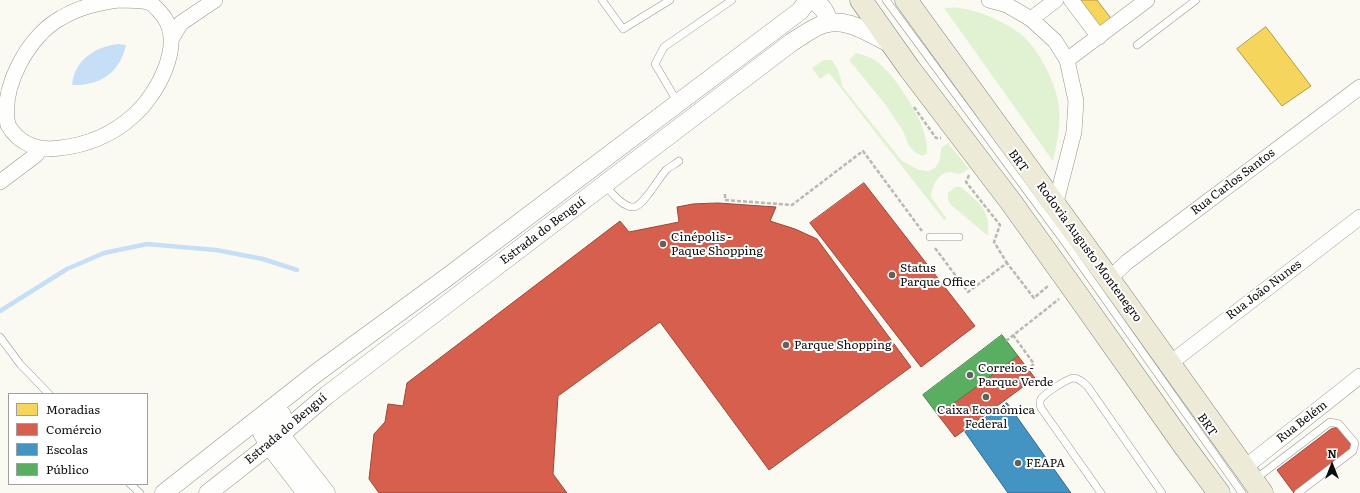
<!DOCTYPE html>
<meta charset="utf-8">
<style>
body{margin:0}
#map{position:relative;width:1360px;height:493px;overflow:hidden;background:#fbfaf2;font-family:Literata,serif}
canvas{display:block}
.legend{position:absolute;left:8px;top:393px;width:140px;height:92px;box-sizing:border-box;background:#fff;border:1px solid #9f9f9f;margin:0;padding:5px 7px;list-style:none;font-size:12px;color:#0e0e0e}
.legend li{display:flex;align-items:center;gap:8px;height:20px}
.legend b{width:20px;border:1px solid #9f9f9f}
.north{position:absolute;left:1312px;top:445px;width:40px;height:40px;-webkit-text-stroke:3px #fff;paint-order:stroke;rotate:0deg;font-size:11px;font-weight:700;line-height:16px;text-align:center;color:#0e0e0e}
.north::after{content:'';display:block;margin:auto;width:14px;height:18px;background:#0e0e0e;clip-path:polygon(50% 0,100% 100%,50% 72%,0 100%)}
</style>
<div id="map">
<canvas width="1360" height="493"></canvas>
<ul class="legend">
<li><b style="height:11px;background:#f6d55c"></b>Moradias</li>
<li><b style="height:11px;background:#d6604d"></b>Comércio</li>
<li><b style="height:11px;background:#4393c3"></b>Escolas</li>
<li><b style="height:11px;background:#5aae61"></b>Público</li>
</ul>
<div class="north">N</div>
</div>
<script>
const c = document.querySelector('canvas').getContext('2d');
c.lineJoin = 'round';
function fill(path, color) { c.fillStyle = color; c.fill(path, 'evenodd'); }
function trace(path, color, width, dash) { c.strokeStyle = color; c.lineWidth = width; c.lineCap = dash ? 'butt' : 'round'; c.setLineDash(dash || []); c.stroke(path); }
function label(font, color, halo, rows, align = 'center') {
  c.font = font + ' Literata,serif'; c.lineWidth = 4; c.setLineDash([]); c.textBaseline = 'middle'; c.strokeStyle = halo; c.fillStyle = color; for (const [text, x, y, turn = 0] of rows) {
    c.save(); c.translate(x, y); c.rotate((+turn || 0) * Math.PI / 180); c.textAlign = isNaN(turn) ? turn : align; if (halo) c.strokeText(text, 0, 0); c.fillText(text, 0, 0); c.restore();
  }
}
fill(new Path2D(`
 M944 8C949 8 954 7 959 8 979 10 1008 23 1023 36 1040 52 1056 83 1059 106 1061 124 1057 144 1053 161Z
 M856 53C863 55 871 57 876 61 893 72 917 111 923 129 926 137 927 145 927 153L923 156 916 153 909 146 903 131 885 104 849 60Z
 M824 60H832C838 69 841 76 842 86L902 161 919 170 928 171 935 168 940 160 941 148 948 143 969 169C966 170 963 173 960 174 958 174 954 173 951 172 938 172 932 186 931 197L947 219 944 220 829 73 820 79 812 68Z
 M955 187H961C979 203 991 210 988 236L950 204 948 199V193Z`), '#e0f2d1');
fill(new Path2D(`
 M119 44 126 45C120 72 101 86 72 85 74 60 96 46 119 44Z`), '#c6dff7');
const homes = new Path2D(`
 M1073 0H1097L1113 21 1098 32Z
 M1266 27 1311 86 1282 106 1237 49Z`);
fill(homes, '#f6d55c');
trace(homes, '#b09945', 1);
const shops = new Path2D(`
 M864 183 975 326 921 367 810 223Z
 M718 203 776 207 770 221 795 229 817 239 911 367 769 470 660 322 558 396 553 474 567 493H379L369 479 374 434 385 422 388 404 403 406 407 383 620 221 629 232 679 222 677 207 693 204Z
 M1018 356 1035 378 955 437 938 415Z
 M1339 427 1352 443 1351 450 1294 493 1277 470 1331 429Z`);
fill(shops, '#d6604d');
trace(shops, '#9a473a', 1);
const schools = new Path2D(`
 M1007 403 1071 493H1008L965 432Z`);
fill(schools, '#4393c3');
trace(schools, '#336b8d', 1);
const public = new Path2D(`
 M1002 335 1018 356 938 415 923 395Z`);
fill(public, '#5aae61');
trace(public, '#437e48', 1);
trace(new Path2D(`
 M0 311 67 269 104 253 147 244 216 250 263 259 297 270`), '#c6dff7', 4.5);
const service = new Path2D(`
 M602 0 623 29 670 0
 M886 0 1064 241 1242 493
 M1137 45 1196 0
 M678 103 655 64 664 47 732 0
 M605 185C611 192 623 208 634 207 643 206 659 178 666 170 670 167 675 164 679 161
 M930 237H959
 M0 337 20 364 49 394
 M1262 474 1330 422 1339 424 1355 443 1353 451 1298 493
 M130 484 140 493
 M1101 493 1041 408C1040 405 1039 402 1041 399 1045 393 1068 378 1074 378 1081 379 1084 383 1088 387L1162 493`);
const minor = new Path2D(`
 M118 0C128 0 139 0 148 2 154 4 160 12 164 17 184 46 157 95 133 116 112 135 87 145 60 148 38 151 19 144 8 125 0 87 29 35 61 18 79 7 98 3 118 0Z
 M989 0 1007 5 1031 19 1055 41 1067 60 1076 101 1074 132 1055 206
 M1071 0 1099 37
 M1031 19 1056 0
 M172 38 181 23 215 0
 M1067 60 1147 0
 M0 182 36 155 40 149
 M1109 279 1127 262 1360 87
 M1169 364 1360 217
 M1244 468 1360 376`);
const tertiary = new Path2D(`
 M811 0C822 5 826 11 829 23
 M282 415 264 429 262 433 269 445 306 493
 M280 434 326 493
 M164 493 319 371 446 278 800 11 808 0
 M208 493 259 453 327 395 792 42C802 36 811 29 821 25 845 15 872 35 893 45`);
const primary = new Path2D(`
 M861 0 909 68 1011 202 1079 297 1185 447 1219 493
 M906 0 1109 279 1262 493`);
trace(service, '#959491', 8);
trace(minor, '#959491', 16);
trace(tertiary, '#959491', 19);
trace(primary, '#82827e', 23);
trace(new Path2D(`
 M914 107 936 138H941
 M969 175 966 182 1000 225 994 242 1007 263
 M725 194V200L792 205 863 151 922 231
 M935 248 968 292 1007 263 1034 298 1049 285
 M1013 335 1034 364 1028 369
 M1006 341 1059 299`), '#b8b8b6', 2.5, [4, 2]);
trace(service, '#fefefd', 7);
trace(minor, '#fefefd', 15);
trace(tertiary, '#fefefd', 18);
trace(primary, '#edebd8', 22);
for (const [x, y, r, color] of [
 [663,244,4,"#61615e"],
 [892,275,4,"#61615e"],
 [786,345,4,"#61615e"],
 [970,375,4,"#61615e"],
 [986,397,4,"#61615e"],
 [1018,463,4,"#61615e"]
]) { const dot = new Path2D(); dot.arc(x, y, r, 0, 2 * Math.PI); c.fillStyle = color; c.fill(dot); trace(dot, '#fff', 1.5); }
label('12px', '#0e0e0e', '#fff', [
 ["BRT",1018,161,54],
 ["Rua Carlos Santos",1233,182,-37],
 ["Estrada do Benguí",543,231,-37],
 ["Rodovia Augusto Montenegro",1089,252,54],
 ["Rua João Nunes",1264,290,-37],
 ["Rua Belém",1302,422,-38],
 ["BRT",1207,425,55],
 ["Estrada do Benguí",286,429,-40]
]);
label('12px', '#0e0e0e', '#fff', [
 ["Cinépolis -",671,237],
 ["Paque Shopping",671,251],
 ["Status",900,268],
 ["Parque Office",900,282],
 ["Parque Shopping",794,345],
 ["Correios -",978,368],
 ["Parque Verde",978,382],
 ["Caixa Econômica",986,410,"center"],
 ["Federal",986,424,"center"],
 ["FEAPA",1026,463]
], 'left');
</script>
